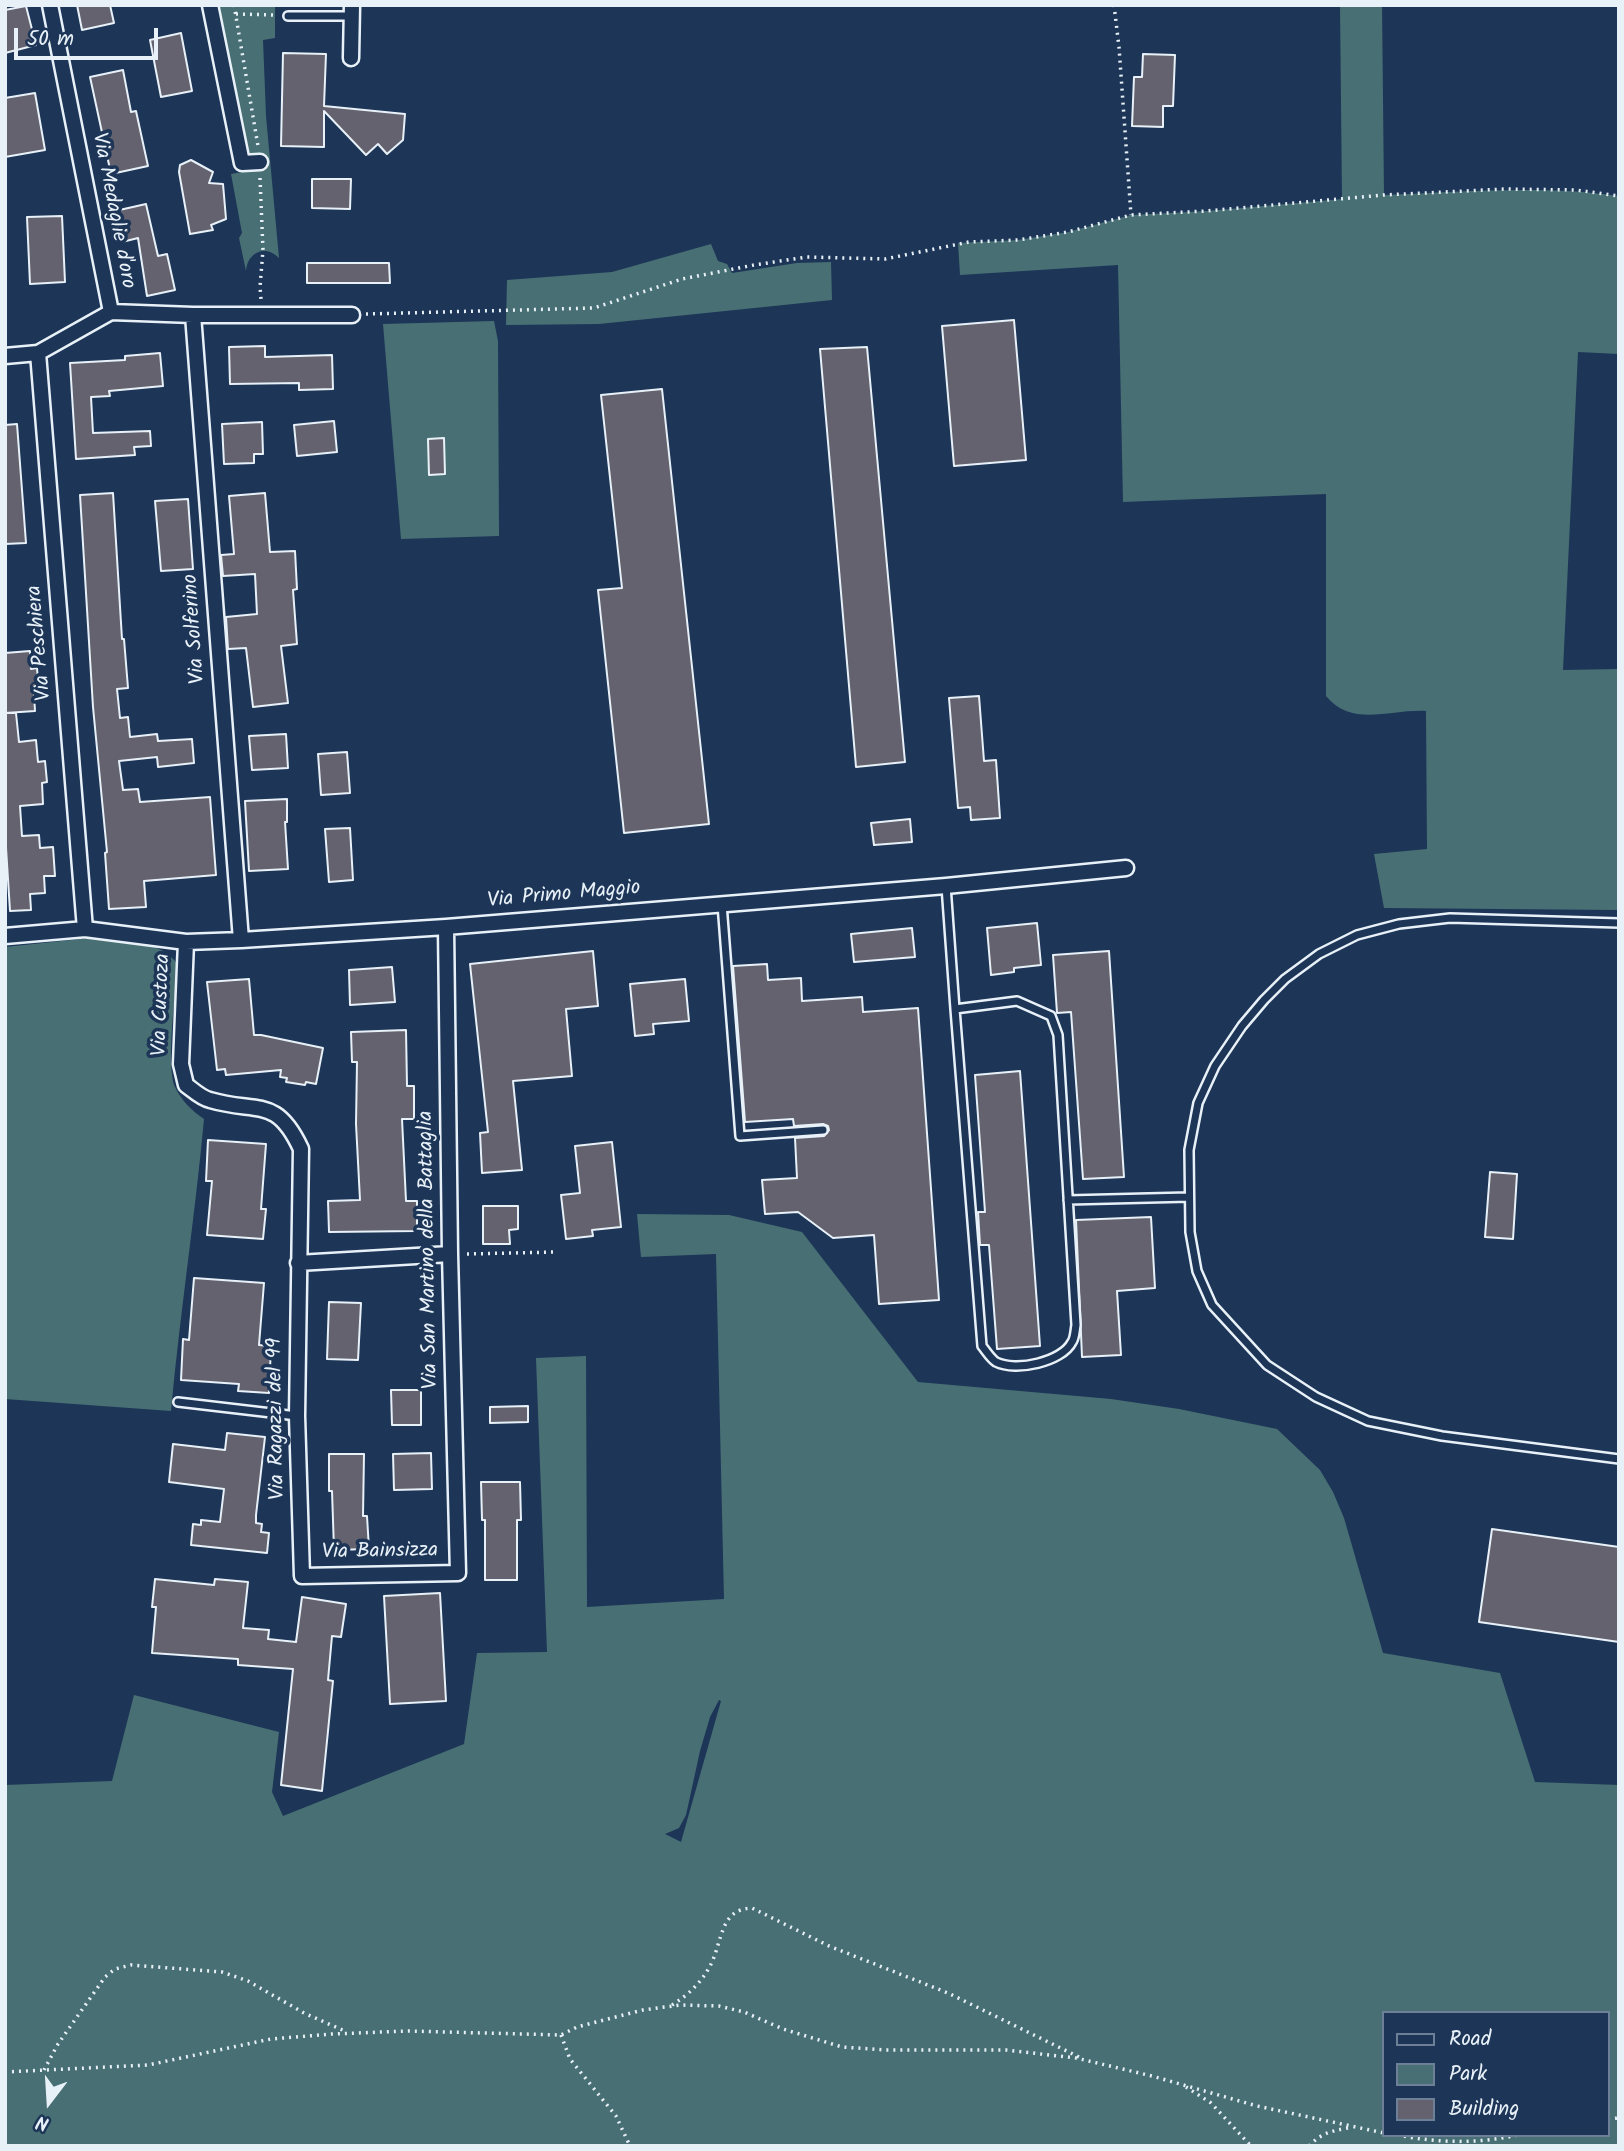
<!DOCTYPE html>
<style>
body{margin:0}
#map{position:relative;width:1624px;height:2151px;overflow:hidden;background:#1d3557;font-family:Kalam,sans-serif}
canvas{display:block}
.frame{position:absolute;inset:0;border:7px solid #e8f1f8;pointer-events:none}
.legend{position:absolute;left:1382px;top:2011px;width:228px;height:126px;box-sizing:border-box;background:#1d3557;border:2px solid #6e8097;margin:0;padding:9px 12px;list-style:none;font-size:21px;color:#e8f1f8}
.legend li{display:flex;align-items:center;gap:14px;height:35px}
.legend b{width:35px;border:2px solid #6e8097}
.north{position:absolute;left:14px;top:2067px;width:70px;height:70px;-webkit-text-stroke:5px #1d3557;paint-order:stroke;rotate:197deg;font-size:19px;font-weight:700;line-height:28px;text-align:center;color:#e8f1f8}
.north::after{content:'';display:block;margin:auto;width:24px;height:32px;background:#e8f1f8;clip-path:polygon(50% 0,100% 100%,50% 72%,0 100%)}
.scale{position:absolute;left:14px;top:28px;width:144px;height:32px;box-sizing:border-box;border:4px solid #e8f1f8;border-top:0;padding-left:9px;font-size:21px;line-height:24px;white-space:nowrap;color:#e8f1f8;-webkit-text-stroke:5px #1d3557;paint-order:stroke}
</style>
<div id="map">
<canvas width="1624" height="2151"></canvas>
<div class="frame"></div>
<ul class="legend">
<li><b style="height:9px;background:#1d3557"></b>Road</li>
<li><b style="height:19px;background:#487074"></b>Park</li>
<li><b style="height:19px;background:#64626e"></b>Building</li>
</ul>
<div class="north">N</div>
<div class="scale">50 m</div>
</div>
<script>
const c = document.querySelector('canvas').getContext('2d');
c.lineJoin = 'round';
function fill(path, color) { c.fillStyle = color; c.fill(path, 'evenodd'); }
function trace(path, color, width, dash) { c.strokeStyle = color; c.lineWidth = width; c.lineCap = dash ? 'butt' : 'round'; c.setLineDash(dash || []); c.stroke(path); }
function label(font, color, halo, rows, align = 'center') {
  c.font = font + ' Kalam,sans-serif'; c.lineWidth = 7; c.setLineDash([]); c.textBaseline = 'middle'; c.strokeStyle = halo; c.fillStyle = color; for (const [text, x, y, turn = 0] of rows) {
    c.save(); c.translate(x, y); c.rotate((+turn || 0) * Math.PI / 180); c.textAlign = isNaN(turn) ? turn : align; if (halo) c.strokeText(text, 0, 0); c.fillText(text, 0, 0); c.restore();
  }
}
fill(new Path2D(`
 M214 5H275V38L263 40 266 116 279 258C266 244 247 252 246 271L239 238 242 233 231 174 248 171Z
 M1340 5H1382L1384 195C1463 192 1540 185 1619 196V354L1578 352 1563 670 1619 669V910L1384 908 1374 854 1427 849 1426 711C1390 709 1352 728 1326 696V494L1123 502 1118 265 960 275 958 243 1018 240 1068 232 1131 215 1207 211 1342 199Z
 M711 244 718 261 727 264 732 273 797 263 831 262 832 300 599 324 506 325 507 280 612 272Z
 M494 321 498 341 499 536 401 539 383 324Z
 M90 938C122 941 160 938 179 966 175 991 166 1065 175 1087 181 1100 192 1111 204 1119 195 1217 180 1313 171 1411L5 1399V947Z
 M637 1214 729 1215 802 1232 918 1382 1111 1399 1179 1409 1277 1429 1320 1470 1333 1492 1344 1518 1383 1653 1500 1673 1535 1782 1619 1785V2146H5V1785L112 1781 134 1695 279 1732 272 1792 283 1816 464 1744 477 1653 547 1652 536 1358 586 1356 587 1607 724 1599 716 1254 641 1257ZM719 1700 721 1701 681 1842 665 1834 679 1828 686 1815 700 1751 710 1717ZM1384 2013H1608V2135H1384Z`), '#487074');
const building = new Path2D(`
 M77 5H110L114 23 82 30Z
 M26 6 36 45 5 53V10Z
 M181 33 192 91 161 97 150 40Z
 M283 53 326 54 324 106 405 114 403 140 387 154 378 144 366 155 324 111V147L281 146Z
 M1143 54 1175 55 1173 106H1163V127L1132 126 1134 77H1142Z
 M123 70 131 112 136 111 148 166 111 174 90 77Z
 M35 93 45 150 5 157V98Z
 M191 160 213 172 209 183 223 184 226 219 211 225 213 230 190 234 179 172 180 165Z
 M312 179H351L350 209 312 208Z
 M146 204 158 256 167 254 175 290 147 296 138 238 122 242 115 211Z
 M62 216 65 282 30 284 27 217Z
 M307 263H389L390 283H307Z
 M1014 320 1026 460 954 466 942 326Z
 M265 346V357L332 355 333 389 299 390V383L230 384 229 347Z
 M867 347 905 762 856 767 820 349Z
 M160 353 163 386 109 391 110 396 91 397 93 433 150 431 151 446 134 447 135 455 76 459 70 363 125 360V356Z
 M662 389 709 824 624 833 598 590 622 588 601 395Z
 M334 421 337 452 297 456 294 425Z
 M262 422 263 454H254V463L224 464 222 424Z
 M17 424 26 543 5 544V425Z
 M444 438 445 474 429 475 428 439Z
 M113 493 122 639H124L128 688 117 689 120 718 128 717 130 737 157 734 158 741 192 739 194 763 158 767 157 757 119 761 123 790 138 789 140 802 210 797 216 875 144 881 146 907 109 909 105 853 107 852 93 707 80 495Z
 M265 493 270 552 295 551 297 589 293 590 297 644 281 646 288 703 253 707 246 648 228 649 226 617 257 614 255 574 223 576 221 555 234 554 229 496Z
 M188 499 193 569 161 571 155 501Z
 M30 651 31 669 37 668 39 693 34 694 35 711 5 713V653Z
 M979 696 984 761 996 760 1000 818 971 820 970 807 958 808 949 698Z
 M5 713H16L19 742 36 740 38 762 45 761 47 782 42 783 43 804 20 806 22 836 39 835 40 848 53 847 55 876H44L45 893 30 894 31 910 10 911 5 832Z
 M286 734 288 768 252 770 249 736Z
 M347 752 350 793 321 795 318 754Z
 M287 799V822H285L288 869 249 871 245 801Z
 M910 819 912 842 874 845 871 823Z
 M350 828 353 880 329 882 325 829Z
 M1037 923 1041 965 1014 968V972L991 975 987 928Z
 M912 928 915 957 854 962 851 934Z
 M593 951 598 1006 566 1009 572 1076 513 1081 522 1170 482 1173 480 1133 488 1132 470 964Z
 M1109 951 1124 1177 1083 1179 1071 1012 1057 1013 1053 955Z
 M767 964 768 980 801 978 802 1001 862 997 863 1012 918 1008 939 1300 879 1304 874 1235 833 1238 798 1212 765 1214 762 1180 797 1178 795 1138 824 1136 829 1130 828 1126 823 1124 794 1126 793 1119 745 1122 733 966Z
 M392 967 395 1002 350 1005 349 970Z
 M249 979 254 1035H261L323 1048 316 1084 306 1082 305 1085 286 1082 287 1078 280 1077 281 1070 226 1075 225 1069 217 1070 207 982Z
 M685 979 689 1021 653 1024 654 1034 635 1036 630 984Z
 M406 1030 407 1086H414V1119H402L406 1201H417V1231L329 1232 328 1201 360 1200 356 1124 357 1062H352L351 1032Z
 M1020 1071 1040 1346 997 1349 989 1245H980L978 1212H985L975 1075Z
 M208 1140 266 1144 261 1209H266L263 1239 207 1235 212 1181H206Z
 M612 1142 621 1227 592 1230 593 1236 566 1239 561 1195 580 1193 575 1146Z
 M1490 1172 1517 1174 1513 1239 1485 1237Z
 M483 1206H518V1229L509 1230 510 1244H483Z
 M1151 1217 1155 1288 1117 1291 1121 1355 1082 1357 1076 1220Z
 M194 1278 264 1283 259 1345 271 1346 269 1393 238 1391 239 1384 181 1380 183 1339 189 1340Z
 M329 1302 361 1303 358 1360 327 1359Z
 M391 1390H421V1425H392Z
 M528 1406V1422L490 1423V1407Z
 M227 1433 265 1437 256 1515V1523L262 1524 261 1532 269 1533 267 1553 191 1545 193 1524 201 1525V1520L220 1522 224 1489 169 1482 173 1444 225 1450Z
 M431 1453 432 1489 394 1490 393 1454Z
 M329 1454H364L363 1516H367L369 1549 334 1550 332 1491H329Z
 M481 1482H520L521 1520H517V1580H485V1520H482Z
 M1492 1529 1619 1547V1642L1479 1622Z
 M155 1579 214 1585 215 1579 248 1582 243 1628 269 1630 268 1639 296 1642 302 1597 346 1604 341 1637 332 1636 328 1680 333 1681 322 1791 281 1785 293 1669 238 1665V1659L152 1653 156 1607H152Z
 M440 1593 446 1701 390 1704 384 1596Z`);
fill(building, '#64626e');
trace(building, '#e8f1f8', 2);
const lane = new Path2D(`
 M288 16H352
 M946 886 955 1009
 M722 904 740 1136 823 1130
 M1619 923 1450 918 1399 924 1357 935 1319 954 1285 979 1264 1000 1242 1026 1215 1066 1198 1103 1189 1150 1190 1232 1197 1271 1212 1305 1267 1365 1316 1397 1368 1421 1442 1436 1619 1459
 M1017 1001 1051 1016 1058 1035 1076 1325C1075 1330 1075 1338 1072 1342 1062 1362 1016 1372 996 1362 991 1359 986 1351 982 1346L955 1009Z
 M1068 1200 1189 1197
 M178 1402 297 1416`);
const street = new Path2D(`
 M50 5 111 312 193 315H352
 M210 5 242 163 260 162
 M351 58 352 5
 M193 315 241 940
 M38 353 85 929
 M5 356 38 353 111 312
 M5 936 85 929 186 942 241 940 446 927 946 886 1126 868
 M186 942 181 1064 186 1085C193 1090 201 1098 210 1100 257 1114 276 1095 301 1149L297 1416 302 1576 458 1573 450 1254 446 927
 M298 1263 450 1254`);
trace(lane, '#e8f1f8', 12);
trace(street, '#e8f1f8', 19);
trace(new Path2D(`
 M234 5 258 146
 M1114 5 1119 47 1131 215
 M236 14 275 15
 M260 178 263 250 260 287 261 299
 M366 314 594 308 682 279 754 265 807 257 885 259 969 242 1018 240 1068 232 1131 215 1206 211 1384 195 1505 189 1576 190 1619 196
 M467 1254 556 1252
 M672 2005C688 1995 701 1983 710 1966 723 1942 719 1909 752 1908L829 1946 948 1993 1081 2058
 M561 2035 570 2059 616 2116 630 2146
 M44 2070 58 2044 105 1977 115 1969 131 1965 222 1972 248 1981 304 2013 347 2032
 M5 2072 148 2065 271 2039 332 2034 408 2031 561 2035 577 2027 643 2010 680 2005 719 2006 744 2012 783 2029 842 2047 886 2050H1006L1076 2058 1152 2076 1257 2106 1384 2133
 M1186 2087 1211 2103 1251 2146
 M1608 2119 1619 2118
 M1397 2135C1438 2143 1477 2144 1518 2135
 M1309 2146C1321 2133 1332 2131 1348 2128`), '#e8f1f8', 3.5, [2, 5]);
trace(lane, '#1d3557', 7);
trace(street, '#1d3557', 14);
label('21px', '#e8f1f8', '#1d3557', [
 ["Via Medaglie d'oro",112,211,79],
 ["Via Solferino",196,629,-94],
 ["Via Peschiera",41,643,-95],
 ["Via Primo Maggio",564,896,-5],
 ["Via Custoza",163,1005,-88],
 ["Via San Martino della Battaglia",430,1250,-91],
 ["Via Ragazzi del 99",278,1419,-91],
 ["Via Bainsizza",380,1553,-1]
]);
</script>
